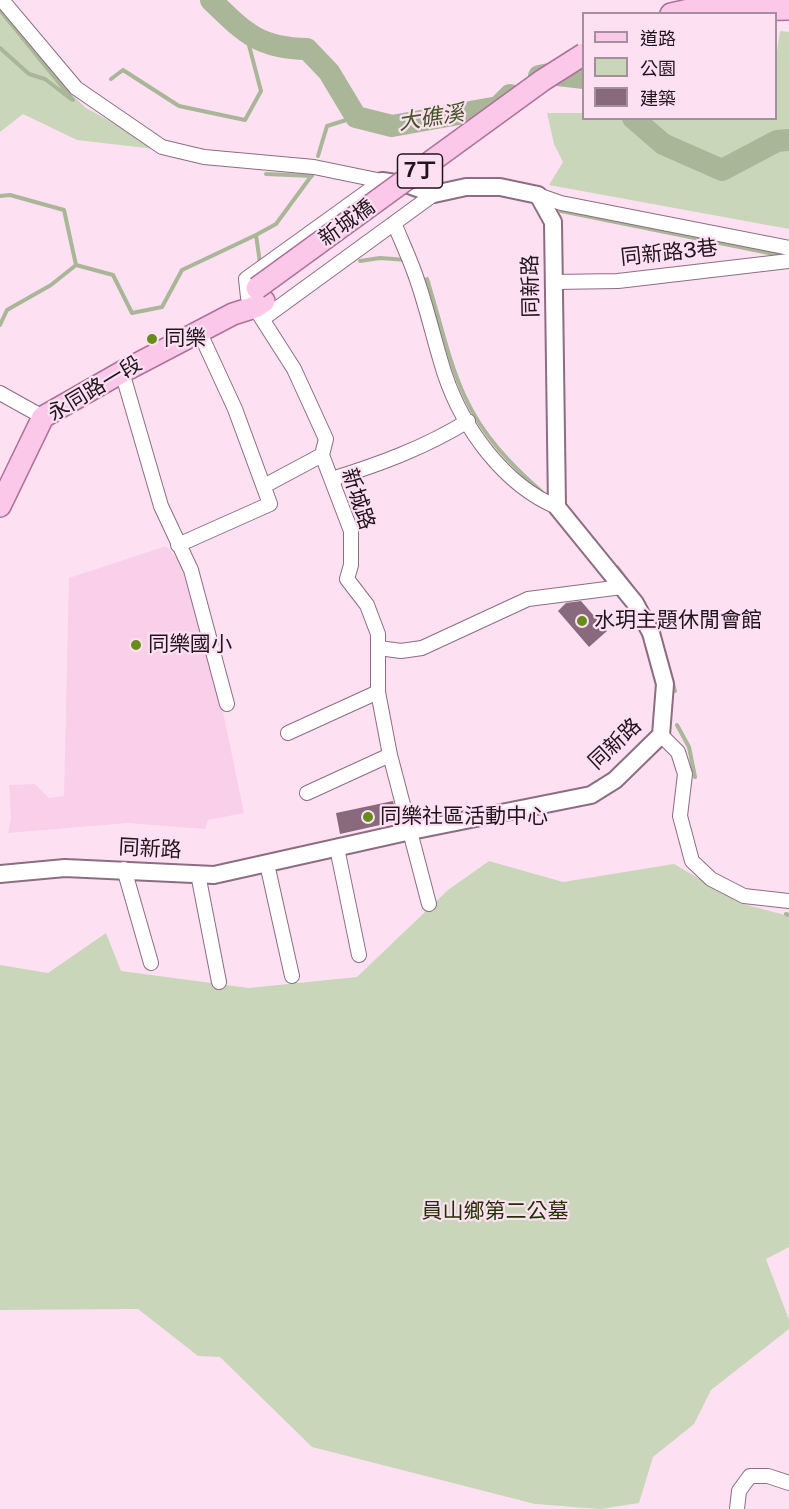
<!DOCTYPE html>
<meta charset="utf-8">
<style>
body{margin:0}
#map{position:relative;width:789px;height:1509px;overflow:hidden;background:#fde1f2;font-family:"Public Sans","Noto Sans TC",sans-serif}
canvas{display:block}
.legend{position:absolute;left:582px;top:12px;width:195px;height:108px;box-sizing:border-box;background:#fde1f2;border:2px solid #a58f9d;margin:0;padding:8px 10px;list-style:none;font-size:18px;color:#21151d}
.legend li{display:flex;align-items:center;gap:12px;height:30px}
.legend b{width:30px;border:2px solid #a58f9d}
</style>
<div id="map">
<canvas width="789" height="1509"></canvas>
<ul class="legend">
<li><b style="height:8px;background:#fbc8e9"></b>道路</li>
<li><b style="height:16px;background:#c9d6ba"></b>公園</li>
<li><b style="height:16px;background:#88697d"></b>建築</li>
</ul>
</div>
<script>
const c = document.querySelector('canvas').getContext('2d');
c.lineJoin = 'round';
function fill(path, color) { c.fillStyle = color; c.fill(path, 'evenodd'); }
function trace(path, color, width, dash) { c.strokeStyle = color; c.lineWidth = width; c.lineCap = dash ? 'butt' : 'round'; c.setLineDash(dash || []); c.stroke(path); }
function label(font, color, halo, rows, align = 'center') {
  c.font = font + ' "Public Sans","Noto Sans TC",sans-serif'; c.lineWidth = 4.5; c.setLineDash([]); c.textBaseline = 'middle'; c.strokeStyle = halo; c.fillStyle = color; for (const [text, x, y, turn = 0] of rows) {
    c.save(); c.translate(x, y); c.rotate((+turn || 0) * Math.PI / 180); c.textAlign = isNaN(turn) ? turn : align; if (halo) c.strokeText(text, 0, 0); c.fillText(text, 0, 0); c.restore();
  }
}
fill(new Path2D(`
 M166 546 185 568 223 712 244 813 208 820 205 829 128 823 8 833 11 819 9 785 35 784 49 798 64 796 69 578Z`), '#f9cfe9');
fill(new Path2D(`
 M0 8 71 94 86 108 163 150 77 140 23 114 0 132Z
 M780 31 789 32V229L549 185 563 162 554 144 547 113H583L584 118H776V58Z
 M489 861 563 882 674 864 743 904 789 916V1247L766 1259 789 1320V1329L711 1390 694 1424 653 1457 639 1503 600 1509 535 1504 312 1447 220 1357 198 1356 138 1309 0 1310V965L48 973 106 933 121 971 249 988 357 977 448 890Z`), '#c9d6ba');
trace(new Path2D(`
 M0 10 73 100
 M0 48 29 74 45 79 71 99
 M111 79 123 70 179 106 245 120 261 91 246 34
 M318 156 327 126 356 117
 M266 174 312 176
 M0 196 10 195 64 210 76 265 113 275 132 313 162 307 182 270 256 235 260 263
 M561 211 779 255
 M256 235 276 224 312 175
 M360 261 380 258 407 260
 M427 279C439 316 448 361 465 397 483 436 511 465 542 492
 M0 325 7 310 51 285 76 265
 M617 567 638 595
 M664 651 675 691
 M677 725 689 747 695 777
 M786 914 789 915`), '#a9b798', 4);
trace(new Path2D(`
 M211 0C244 32 258 48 307 49L329 72 356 117 392 126 498 107 510 95
 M539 76 549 74 584 78
 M633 118 663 144 722 170 777 141 789 140`), '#a9b798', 22);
fill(new Path2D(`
 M581 601 607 631 589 647 558 611 566 603Z
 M393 801 398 821 340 834 336 813Z`), '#88697d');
const minor = new Path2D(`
 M2 0 76 88 162 147 204 157 314 167 382 181
 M382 181 246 279 248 297 294 369 326 439 322 455 351 531V565L347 579 367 605 378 634V692L390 755 429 904
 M538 195 561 203 789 248
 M394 223C401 240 409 257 415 274 427 307 434 341 445 375 463 428 504 485 557 507
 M554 282 618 281 789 261
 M255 307 268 315 434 194
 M122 372 161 506 191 570 227 704
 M0 393 43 417
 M332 479C380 464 424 448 468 421
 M264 486 322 455
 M178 545 270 504 235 409 199 331
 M379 648 401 651 422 648 528 599 622 587
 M288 733 378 692
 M661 735 678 752 685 774 680 816 692 861 711 879 744 896 789 901
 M307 793 390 755
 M337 848 359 955
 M267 864 292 976
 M124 869 151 963
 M198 874 219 982
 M737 1509 739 1491 750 1476H768L789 1483`);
const tertiary = new Path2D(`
 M0 874 65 868 214 875 411 831 591 795 615 780 661 735 665 684 651 633 635 603 557 507 553 222 538 195 500 187H466L434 194 409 185 382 181`);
const primary = new Path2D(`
 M671 14 729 1
 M715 14 736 10 789 9
 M0 506 43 417 122 372 233 314 255 307 264 301`);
trace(minor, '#8c6d81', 16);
trace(tertiary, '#8c6d81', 20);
trace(primary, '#ad7198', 24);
trace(minor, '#fff', 14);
trace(tertiary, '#fff', 16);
trace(primary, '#fbc8e9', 21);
const primaryBridge = new Path2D(`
 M257 288 543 80 584 54`);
trace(primaryBridge, '#ad7198', 24, []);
trace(primaryBridge, '#fbc8e9', 21);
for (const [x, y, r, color] of [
 [152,339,6,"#668d1a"],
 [582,621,6,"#668d1a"],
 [136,645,6,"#668d1a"],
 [368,817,6,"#668d1a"]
]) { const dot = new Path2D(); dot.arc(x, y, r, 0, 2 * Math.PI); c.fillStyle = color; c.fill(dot); trace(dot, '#fde1f2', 2); }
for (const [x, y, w] of [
 [420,171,45]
]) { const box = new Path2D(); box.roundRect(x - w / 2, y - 17, w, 34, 4.5); c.fillStyle = '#fde1f2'; c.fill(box); trace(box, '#21151d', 1.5); }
label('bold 20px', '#21151d', null, [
 ["7丁",420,171]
]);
label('21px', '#21151d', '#fde1f2', [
 ["新城橋",347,223,-36],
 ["同新路3巷",669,253,-6],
 ["同新路",531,286,-91],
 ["永同路一段",95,389,-31],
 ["新城路",358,499,72],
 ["同新路",615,744,-43],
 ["同新路",150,849,3]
]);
label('21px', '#21151d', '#fde1f2', [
 ["同樂",164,339],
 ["水玥主題休閒會館",594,621],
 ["同樂國小",148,645],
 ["同樂社區活動中心",380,817]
], 'left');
label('21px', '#213200', '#fde1f2', [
 ["員山鄉第二公墓",495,1212]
]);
label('italic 22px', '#425525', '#fde1f2', [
 ["大礁溪",431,118,-9]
]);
</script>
